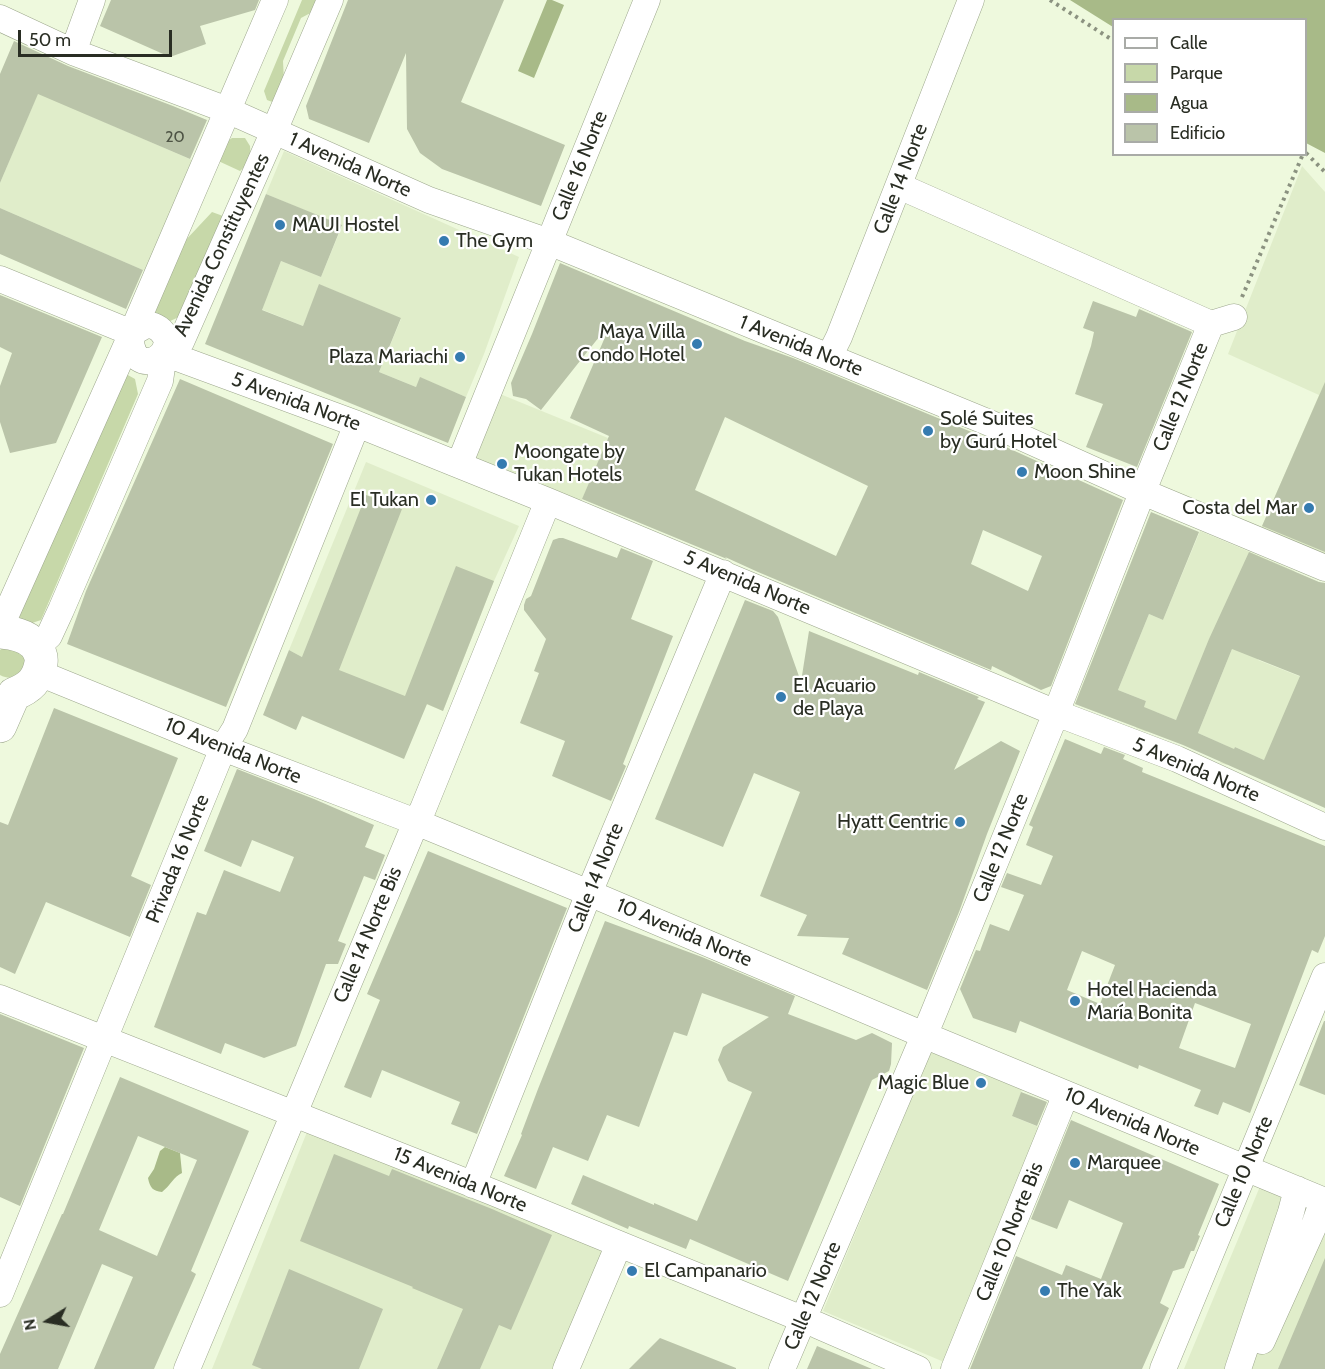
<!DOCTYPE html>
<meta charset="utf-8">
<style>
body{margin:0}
#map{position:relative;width:1325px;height:1369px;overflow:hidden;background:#eef9dd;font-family:Cabin,sans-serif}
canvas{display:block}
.legend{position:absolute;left:1112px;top:18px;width:195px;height:138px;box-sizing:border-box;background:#fff;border:2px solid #a9aba7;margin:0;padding:8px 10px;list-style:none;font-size:18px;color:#292d23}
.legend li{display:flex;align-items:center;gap:12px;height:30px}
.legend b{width:30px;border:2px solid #a9aba7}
.north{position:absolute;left:18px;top:1291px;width:60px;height:60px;-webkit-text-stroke:4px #fff;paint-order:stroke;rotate:259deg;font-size:16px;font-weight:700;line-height:24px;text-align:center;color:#292d23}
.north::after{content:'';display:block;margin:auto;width:21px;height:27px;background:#292d23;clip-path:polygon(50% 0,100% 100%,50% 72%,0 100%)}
.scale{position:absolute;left:18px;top:30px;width:154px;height:27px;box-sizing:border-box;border:3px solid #292d23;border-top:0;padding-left:8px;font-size:18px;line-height:21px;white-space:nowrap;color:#292d23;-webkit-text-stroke:4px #fff;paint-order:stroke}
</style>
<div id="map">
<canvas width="1325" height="1369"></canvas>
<ul class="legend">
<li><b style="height:8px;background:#fff"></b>Calle</li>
<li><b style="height:16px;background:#c7d8a9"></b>Parque</li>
<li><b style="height:16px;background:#a8ba88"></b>Agua</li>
<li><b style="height:16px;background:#bac4a9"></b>Edificio</li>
</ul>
<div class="north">N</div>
<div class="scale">50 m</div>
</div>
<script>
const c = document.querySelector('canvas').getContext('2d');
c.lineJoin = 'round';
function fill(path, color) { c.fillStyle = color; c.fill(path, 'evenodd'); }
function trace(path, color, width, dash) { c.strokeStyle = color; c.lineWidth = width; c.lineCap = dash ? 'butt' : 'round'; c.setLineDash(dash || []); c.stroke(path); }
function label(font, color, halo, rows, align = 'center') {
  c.font = font + ' Cabin,sans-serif'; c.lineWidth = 4.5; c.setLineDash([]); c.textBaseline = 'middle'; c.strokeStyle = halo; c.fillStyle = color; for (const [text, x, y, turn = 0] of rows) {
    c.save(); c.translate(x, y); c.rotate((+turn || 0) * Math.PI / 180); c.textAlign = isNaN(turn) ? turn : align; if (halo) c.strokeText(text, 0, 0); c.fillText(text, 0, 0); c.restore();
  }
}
fill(new Path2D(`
 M38 93 192 160 145 271 0 208V183Z
 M284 151 519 257 484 354 466 397 421 378 416 387 379 372 401 319 379 309 320 285 303 326 226 295 232 280 268 294 281 261 321 277 342 226 266 194Z
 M1302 166 1325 192V559L1260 531 1319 395 1228 354Z
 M500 394 608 438 579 507 473 461Z
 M366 462 519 526 494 581 443 711 411 698 395 737 302 657 289 650Z
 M1200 531 1295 571 1258 660 1314 682 1264 760 1235 747 1227 765 1220 763 1227 746 1198 733 1232 649 1176 720 1156 712 1147 732 1136 728 1146 701 1118 690 1149 614 1163 620Z
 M931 1052 1022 1090 1012 1116 1041 1128 944 1362 823 1311Z
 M309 1127 607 1249 556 1369H212Z
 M1261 1184 1325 1213V1369H1184Z`), '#e0edca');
fill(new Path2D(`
 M302 0H320L316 10 301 18 283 61 284 81 275 103 267 100 264 91Z
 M232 138H245L250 146 251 161 240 171 214 159 219 147Z
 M212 212 223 216 181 316 168 322 154 311 183 243Z
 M126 374 135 379 138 394 41 620 29 624 20 621 19 609Z
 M3 648 22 652C23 653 26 660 26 661 27 677 11 681 0 675V650Z`), '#c7d8a9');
fill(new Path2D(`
 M547 0H552L564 5 534 78 518 71Z
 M1070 0H1325V153L1306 143V20H1114L1113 27Z
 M165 1147 180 1153 182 1173C173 1177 171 1185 162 1192 153 1191 150 1188 148 1178L154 1169 160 1151Z`), '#a8ba88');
fill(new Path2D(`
 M111 0H259L255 10 200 26 206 44 170 57 100 26Z
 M348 0H504L461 102 565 145 541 206 442 169 420 153 407 129 406 53 369 143 309 119 306 106Z
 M14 41 68 66 173 106 207 120 190 159 38 94 0 183V74Z
 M266 194 342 225 321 277 281 261 262 310 303 326 319 284 401 318 379 372 416 387 420 377 466 397 448 443 205 344Z
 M0 208 143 270 126 309 0 254Z
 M560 263 745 341 793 358 986 438 1123 500 1051 686 1041 690 992 666 991 670 758 572 725 557 727 559 582 499 609 436 570 418 609 328 607 327 541 410 526 399 513 396 511 383 532 334ZM725 417 868 486 836 556 695 490ZM983 530 1042 556 1028 591 971 564Z
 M0 295 102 337 56 443 10 453 0 422V386L12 353 0 347Z
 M1093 301 1136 317 1139 309 1192 332 1137 467 1086 447 1103 404 1075 394 1091 346 1094 332 1083 328Z
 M180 379 333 444 226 707 67 644 86 591Z
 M1325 382V552L1262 526Z
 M366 495 402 509 339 670 405 696 456 566 494 581 443 711 427 704 404 759 302 716 296 730 263 715 289 650 302 657Z
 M1151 512 1199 532 1163 620 1149 614 1118 690 1146 701 1144 707 1176 720 1209 639 1249 552 1319 582 1325 583V808L1183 745 1075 704ZM1232 649 1300 676 1264 760 1235 747 1234 749 1198 733Z
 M559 538H563L617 558 621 548 653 561 631 619 673 636 623 764 626 766 611 801 552 776 565 741 520 723 539 673 534 671 546 639 524 610V605L526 599 531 596 553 540Z
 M745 600 773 611 778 617 801 682 809 631 918 675 919 672 979 697 977 699 985 702 954 770 1001 741 1020 751 987 834 959 912 927 990 842 954 849 938 797 936 807 915 760 896 800 792 754 773 723 847 655 819Z
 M54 708 178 758 131 876 151 885 130 937 46 902 15 974 0 967V822L8 825Z
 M1065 739 1101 754 1104 747 1125 755 1123 759 1143 768 1142 772 1325 846V936L1318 953 1312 950 1250 1113 1223 1102 1218 1115 1194 1106 1201 1090 1139 1065 1138 1069 1020 1021 1016 1033 973 1018 960 989 976 950 980 951 990 924 1009 931 1024 895 1001 887 1007 873 1041 885 1053 856 1026 845 1033 827 1029 825ZM1082 951 1115 965 1100 1004 1067 990ZM1195 1003 1251 1024 1235 1068 1179 1048Z
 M237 769 314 799 374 825 365 847 385 855 375 880 364 876 338 941 346 944 338 964H326L296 1046 264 1058 225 1043 221 1054 154 1027 197 912 206 915 224 870 280 892 294 857 252 840 241 867 204 851Z
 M428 851 567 908 477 1134 451 1124 460 1102 382 1070 371 1098 344 1087 380 1000 367 994Z
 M605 921 702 957 795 996 788 1014 856 1040 872 1033 892 1043 891 1064 889 1071 872 1080 788 1281 690 1239 686 1249 629 1226 628 1229 571 1204 583 1175 654 1205V1203L697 1221 752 1092 728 1081 718 1060 723 1047 769 1017 702 993 687 1036 674 1032 639 1127 607 1115 588 1161 553 1147 536 1189 504 1176 522 1135 521 1134 538 1089Z
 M0 1014 84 1048 20 1206 0 1197Z
 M1324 1021H1325V1095L1299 1085Z
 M120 1077 249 1131 191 1271 196 1274 154 1369H94L133 1277 102 1264 58 1369H0V1354L62 1214H63ZM138 1136 197 1160 157 1256 99 1230Z
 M1021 1092 1047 1102 1037 1126 1012 1116Z
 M1071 1120 1219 1184 1198 1235 1200 1236 1194 1251H1191L1184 1268 1173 1271 1160 1303 1169 1308 1142 1369H970L1016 1256 1062 1275 1066 1265 1101 1279 1123 1223 1069 1200 1057 1229 1031 1219Z
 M334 1154 389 1176 392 1169 492 1209 552 1235 511 1330 499 1325 480 1369H437L463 1309 412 1288 413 1287 300 1241Z
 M1325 1258V1369H1278Z
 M289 1269 383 1309 359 1369H262L252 1365Z
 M660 1338 736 1368V1369H629Z
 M817 1346 872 1369H807Z`), '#bac4a9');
const minor = new Path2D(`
 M0 18 73 52 227 110 429 200 549 242 992 424 1143 492 1325 568
 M73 52 92 0
 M899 186 1211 324
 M0 279 132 333
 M150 325C159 327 164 332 167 341 165 364 136 369 132 347 130 343 132 337 132 333L144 326Z
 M164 353 357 424 548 501 1056 713 1177 759 1325 827
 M829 357 839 337 971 0
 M459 465 647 0
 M0 628 132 333 275 0
 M37 646 49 636 61 610 160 381 164 353 181 342 274 131 330 0
 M39 673 223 748 416 822 589 893 924 1035 1325 1201
 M0 998 492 1192 817 1325 918 1369
 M473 1185 589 893 723 573
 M0 1294 223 748 235 729 357 424
 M1262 1341 1315 1223 1323 1200
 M187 1369 416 822 423 809 548 501
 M566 1369 619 1244
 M782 1369 932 1017 1056 713 1138 503 1211 324 1234 317
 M954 1369 1066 1094
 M1163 1369 1325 976
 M1238 1369 1291 1212 1297 1189`);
const major = new Path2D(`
 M0 632C13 633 26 635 35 645 39 650 42 657 41 663 38 680 30 688 14 694L0 726`);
trace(minor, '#9da78d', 27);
trace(major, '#9da78d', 34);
trace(new Path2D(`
 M1050 0 1114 41
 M1306 153 1325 172
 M1242 297 1303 154`), '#8b9280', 4, [3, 4.5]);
trace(minor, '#fff', 26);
trace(major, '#fff', 33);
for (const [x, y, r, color] of [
 [280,225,6,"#357bb0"],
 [444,241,6,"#357bb0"],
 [697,344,6,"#357bb0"],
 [460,357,6,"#357bb0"],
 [928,431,6,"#357bb0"],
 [502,464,6,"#357bb0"],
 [1022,472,6,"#357bb0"],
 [431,500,6,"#357bb0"],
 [1309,508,6,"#357bb0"],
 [781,697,6,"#357bb0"],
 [960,822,6,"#357bb0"],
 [1075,1001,6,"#357bb0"],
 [981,1083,6,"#357bb0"],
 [1075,1163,6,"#357bb0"],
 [632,1271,6,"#357bb0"],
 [1045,1291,6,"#357bb0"]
]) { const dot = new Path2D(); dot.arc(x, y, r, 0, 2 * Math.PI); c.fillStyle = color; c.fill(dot); trace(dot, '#fff', 2); }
label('16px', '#4d5344', null, [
 ["20",175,137]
]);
label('20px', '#292d23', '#fff', [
 ["1 Avenida Norte",350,165,24],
 ["Calle 16 Norte",580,166,-68],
 ["Calle 14 Norte",901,179,-69],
 ["Avenida Constituyentes",222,245,-65],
 ["1 Avenida Norte",801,346,22],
 ["Calle 12 Norte",1181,397,-68],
 ["5 Avenida Norte",296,402,20],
 ["5 Avenida Norte",747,583,23],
 ["10 Avenida Norte",233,751,22],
 ["5 Avenida Norte",1196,770,23],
 ["Calle 12 Norte",1001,848,-68],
 ["Privada 16 Norte",178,859,-68],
 ["Calle 14 Norte",596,878,-68],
 ["10 Avenida Norte",684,933,23],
 ["Calle 14 Norte Bis",368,935,-67],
 ["10 Avenida Norte",1132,1122,23],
 ["Calle 10 Norte",1244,1172,-67],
 ["15 Avenida Norte",460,1180,22],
 ["Calle 10 Norte Bis",1010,1232,-68],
 ["Calle 12 Norte",813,1296,-67]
]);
label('20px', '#292d23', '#fff', [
 ["MAUI Hostel",292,225],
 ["The Gym",456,241],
 ["Maya Villa",685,332,"right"],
 ["Condo Hotel",685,355,"right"],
 ["Plaza Mariachi",448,357,"right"],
 ["Solé Suites",940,419],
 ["by Gurú Hotel",940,442],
 ["Moongate by",514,452],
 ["Tukan Hotels",514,475],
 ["Moon Shine",1034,472],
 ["El Tukan",419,500,"right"],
 ["Costa del Mar",1297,508,"right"],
 ["El Acuario",793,686],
 ["de Playa",793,709],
 ["Hyatt Centric",948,822,"right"],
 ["Hotel Hacienda",1087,990],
 ["María Bonita",1087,1013],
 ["Magic Blue",969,1083,"right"],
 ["Marquee",1087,1163],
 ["El Campanario",644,1271],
 ["The Yak",1057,1291]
], 'left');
</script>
